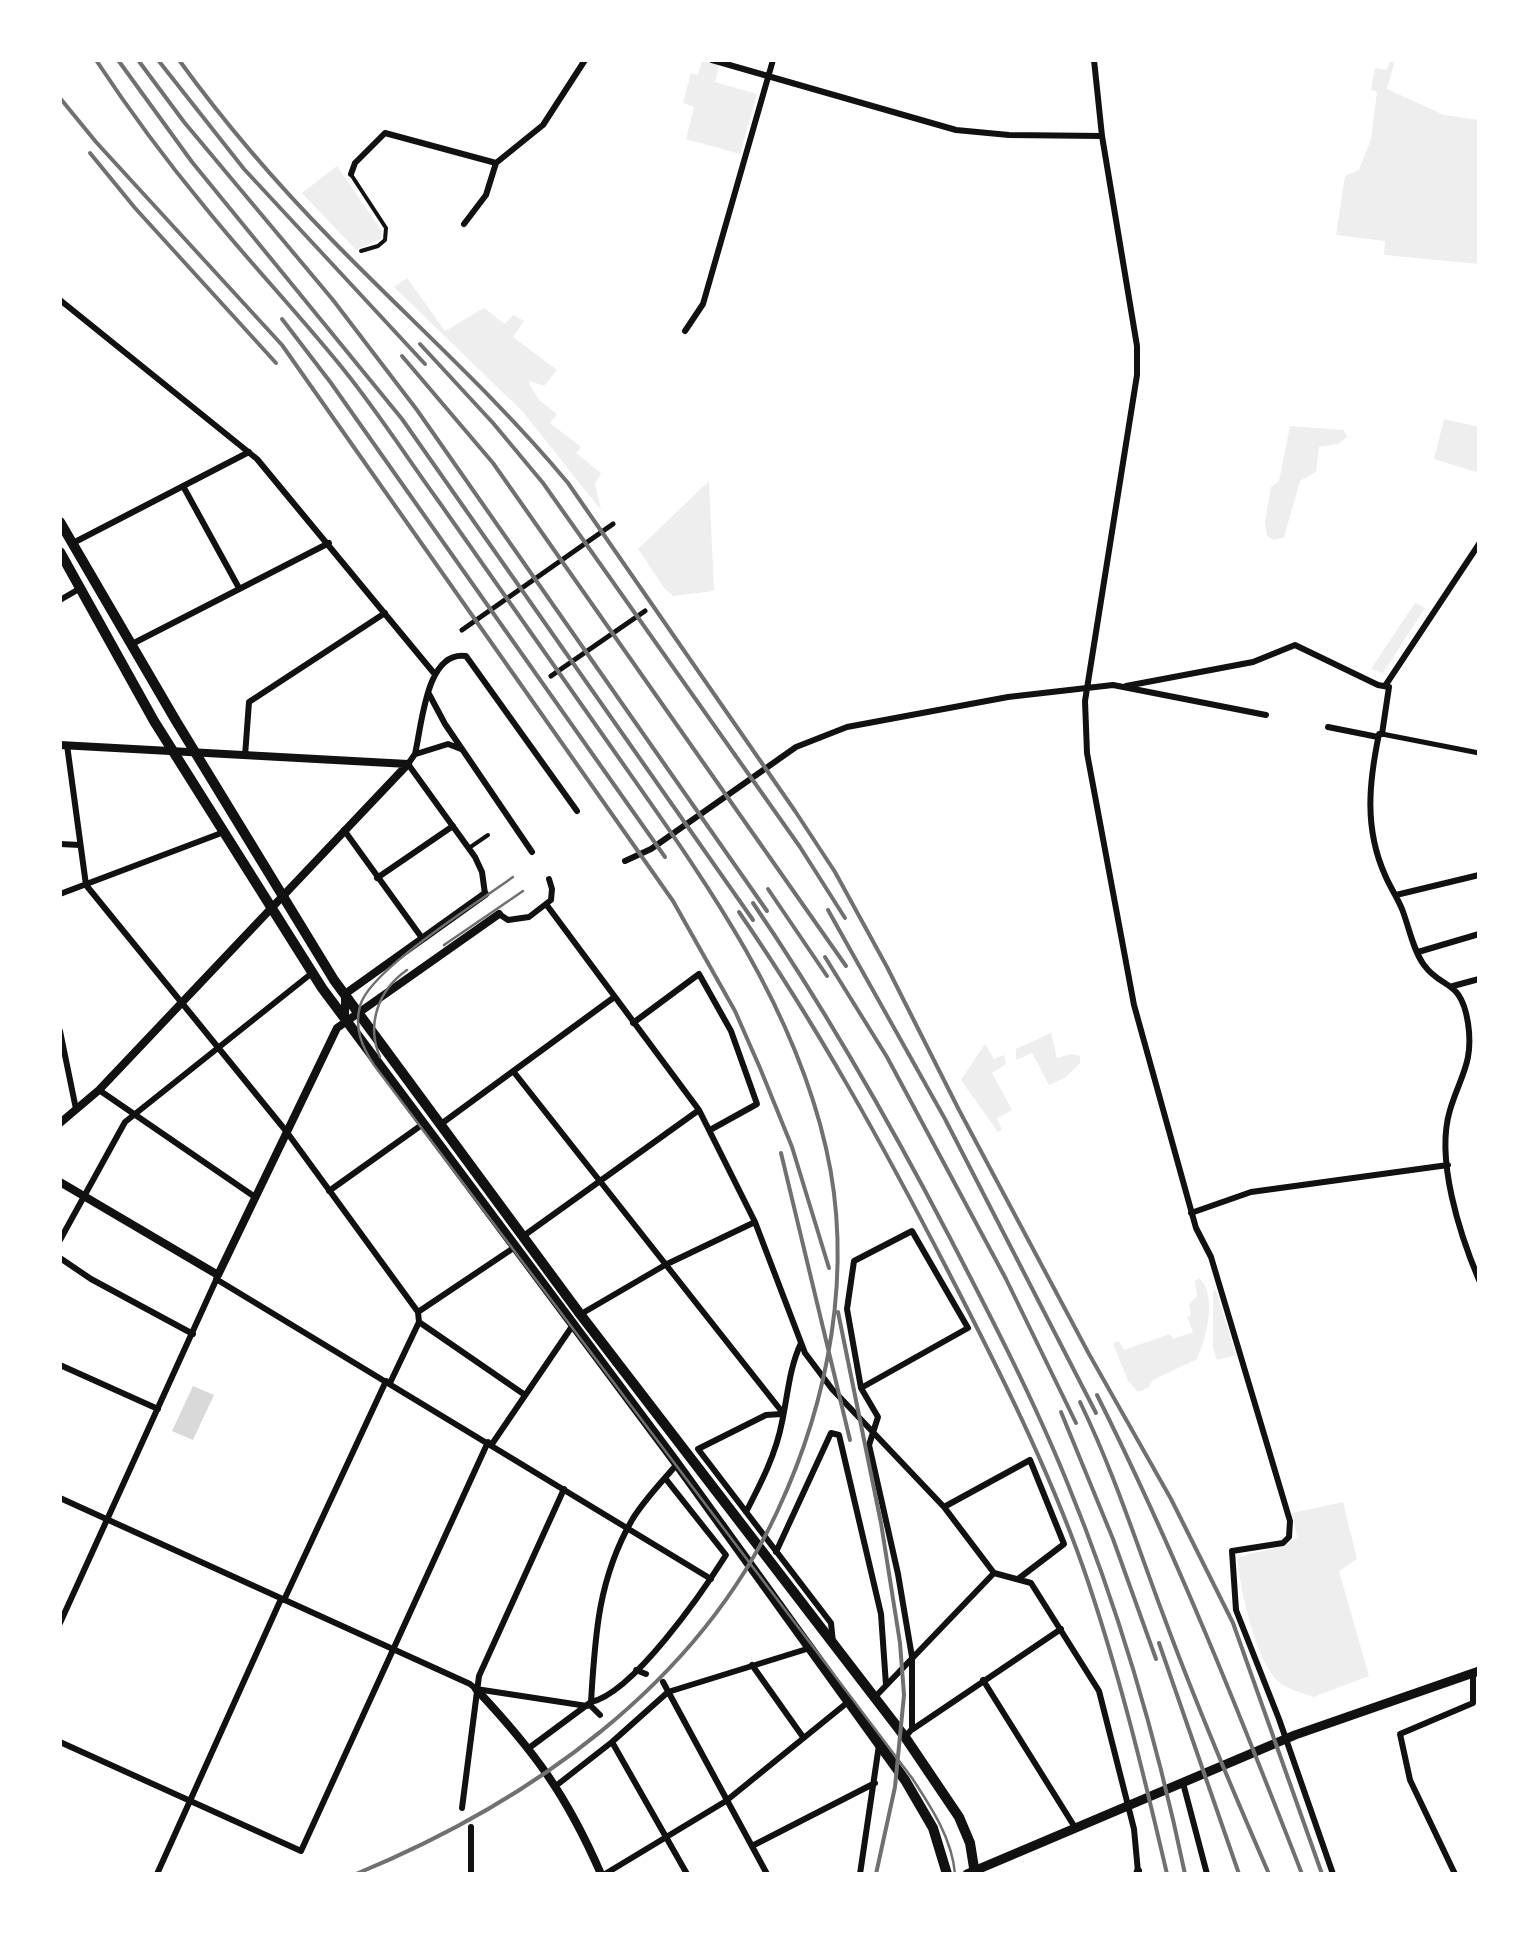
<!DOCTYPE html>
<style>
body{margin:0}
#map{position:relative;width:1539px;height:1934px;overflow:hidden;background:#fff;font-family:Mulish,sans-serif}
canvas{display:block}
.frame{position:absolute;inset:0;border:62px solid #fff;pointer-events:none}
</style>
<div id="map">
<canvas width="1539" height="1934"></canvas>
<div class="frame"></div>
</div>
<script>
const c = document.querySelector('canvas').getContext('2d');
c.lineJoin = 'round';
function fill(path, color) { c.fillStyle = color; c.fill(path, 'evenodd'); }
function trace(path, color, width, dash) { c.strokeStyle = color; c.lineWidth = width; c.lineCap = dash ? 'butt' : 'round'; c.setLineDash(dash || []); c.stroke(path); }
fill(new Path2D(`
 M702 60 720 62 715 82 757 94 740 154 686 139 694 107 683 103 691 73 698 75Z
 M1390 60H1395L1387 89 1444 115 1479 120V264L1384 255 1385 241 1336 235 1345 176 1359 170 1371 139 1377 92 1371 90 1375 68 1387 70Z
 M337 166 381 230V239L356 250 302 193Z
 M407 278 445 331 484 308 505 324 513 315 524 321 513 337 557 370 544 386 530 381 529 384 539 400 557 414 550 423 581 447 576 453 601 473 595 484 601 510 523 412 394 287Z
 M1444 419 1479 427V464L1476 472 1434 459Z
 M1290 426 1344 430 1347 437 1338 444 1319 447 1316 472 1300 481 1284 537 1274 540 1267 536 1265 522 1271 487 1279 481Z
 M709 481 714 591 673 596 665 589 638 549Z
 M1415 603 1425 608 1383 673 1371 669Z
 M1051 1033 1057 1058 1070 1054 1080 1056V1063L1065 1078 1049 1085 1032 1053 1016 1060V1049Z
 M985 1044 994 1059 1004 1055 1006 1064 992 1073 1012 1110 997 1118 1002 1130 998 1132 961 1080Z
 M1199 1278C1218 1295 1206 1338 1197 1359L1153 1380 1149 1387 1138 1392 1128 1381 1113 1343 1119 1341 1124 1350 1170 1334 1173 1339 1193 1332 1187 1317 1191 1315 1189 1304 1197 1296 1195 1281Z
 M1216 1290 1236 1355 1217 1360 1213 1348V1291Z
 M1343 1502 1357 1559 1339 1571 1369 1676 1313 1697C1303 1693 1291 1690 1283 1685 1256 1668 1241 1590 1237 1559 1256 1548 1281 1553 1297 1537L1292 1513Z`), '#eee');
fill(new Path2D(`
 M193 1386 214 1395 193 1440 172 1431Z`), '#d9d9d9');
trace(new Path2D(`
 M352 176 386 228 385 240 378 246 361 251
 M469 848 488 835`), '#111', 4);
trace(new Path2D(`
 M462 630 613 524
 M551 676 645 611
 M1382 734 1479 753`), '#111', 5);
trace(new Path2D(`
 M712 60 956 130 1009 135 1102 136
 M1094 60 1102 136 1137 346V375L1085 701 1087 753 1134 1005 1196 1228 1211 1257 1290 1521 1289 1537 1283 1543 1232 1551 1236 1610 1279 1719 1333 1874
 M351 174 355 163 385 133 496 163 543 125 585 60
 M464 224 486 195 496 163
 M60 300 257 459 433 672
 M685 331 703 304 773 60
 M183 486 239 588
 M73 543 249 452
 M60 600 79 589
 M132 644 329 543
 M1126 686 1253 662 1295 645 1378 685 1389 687 1382 734H1379C1369 782 1364 828 1385 875 1390 887 1397 897 1402 909 1409 927 1413 950 1424 965 1442 990 1461 978 1468 1023 1474 1063 1460 1076 1450 1110 1435 1159 1460 1235 1479 1280
 M1385 686 1479 544
 M429 694 445 724 532 852
 M1328 727 1378 737
 M67 745 86 885 286 1131 418 1312
 M416 754 448 744 461 749
 M245 756 249 702 385 613
 M344 830 422 938
 M60 844 80 845
 M625 861 651 849 796 747 847 727 1008 697 1113 685 1266 715
 M377 878 453 826
 M60 894 224 832
 M485 894 482 872 475 857 408 764 415 754C422 725 426 650 466 656L577 811
 M1396 895 1479 875
 M546 904 699 1110 755 1222 805 1353 832 1389 944 1507 994 1573 1031 1583 1099 1691 1134 1829 1138 1872
 M499 914 508 920 529 917 551 900 552 889 549 879
 M1418 952 1479 934
 M1453 986 1479 979
 M633 1023 699 974 731 1031 757 1104 710 1130
 M60 1031 76 1109
 M513 1071 783 1413
 M99 1090 255 1197
 M441 1124 613 998
 M329 1191 423 1124
 M1191 1213 1251 1192 1448 1165
 M522 1237 699 1110
 M60 1240 125 1122 312 973
 M60 1258 91 1279 193 1334
 M216 1279 711 1579
 M581 1314 665 1265 755 1222
 M419 1322 525 1395
 M60 1365 158 1409
 M390 1383 419 1322 418 1312 515 1247
 M861 1388 968 1328 912 1231 854 1261 847 1309 861 1388 878 1417 869 1445 898 1574 912 1657V1729L906 1736
 M492 1444 573 1325
 M698 1449 831 1623 833 1643
 M698 1449 766 1415 782 1414
 M60 1498 470 1684 476 1689 587 1706
 M944 1507 1030 1460 1064 1544 1018 1579
 M746 1512C761 1483 776 1454 782 1422 788 1394 789 1369 801 1343
 M776 1552 831 1433 839 1435 881 1614 886 1685
 M284 1600 386 1381
 M60 1623 217 1278
 M752 1665 803 1737
 M636 1670 646 1674
 M983 1680 1076 1829
 M663 1682 767 1874
 M875 1697 994 1573
 M591 1702C633 1693 702 1593 726 1555L665 1478
 M589 1704 600 1715
 M913 1729 1061 1629
 M60 1742 301 1851 488 1442
 M612 1742 687 1874
 M529 1748 591 1702C595 1636 598 1579 632 1520 644 1500 662 1482 677 1464
 M1183 1783 1207 1874
 M557 1785 612 1742 668 1692 810 1648
 M462 1808 479 1676 564 1489
 M752 1846 875 1783
 M157 1874 281 1599
 M471 1874V1827
 M605 1874 726 1801 848 1702
 M860 1874 879 1745
 M1455 1874 1410 1780 1400 1734 1473 1703V1673`), '#111', 6);
trace(new Path2D(`
 M60 745 408 764
 M345 1016V994L485 894
 M60 1123 99 1090 408 764
 M60 1182 218 1275 337 1028 499 914
 M476 1689C535 1752 566 1794 601 1874
 M1137 1874 1138 1871`), '#111', 8);
trace(new Path2D(`
 M967 1874 1295 1735 1479 1671`), '#111', 9);
trace(new Path2D(`
 M60 522 176 721 334 980 580 1314 905 1737 959 1817 970 1843 975 1874
 M60 552 154 721 322 988 675 1461 905 1780 933 1828 947 1874`), '#111', 10);
trace(new Path2D(`
 M513 877C479 902 369 970 360 1006 354 1028 362 1047 374 1065L912 1778C931 1807 952 1838 955 1874
 M444 945 523 891
 M380 1057C366 1025 378 990 407 970`), '#707070', 2.5);
trace(new Path2D(`
 M96 60C129 110 165 159 204 206 249 262 299 314 344 370 377 411 406 456 437 499 494 579 550 660 607 741 695 867 791 994 826 1148 854 1270 829 1401 777 1512 696 1686 528 1803 356 1874
 M118 60 192 162 402 419 753 920
 M138 60 184 122 333 300 417 410 767 911
 M158 60 244 169 425 364
 M179 60C226 125 277 184 333 241 412 322 496 396 568 483L795 811 835 872 887 967 959 1110 1089 1354 1171 1499 1233 1623 1322 1874
 M60 98 96 142 282 345 673 901 735 1011 760 1068 792 1147 829 1268
 M90 153 135 208 276 363
 M282 319 331 383 665 857
 M420 344 493 423 543 483 800 847 845 918
 M402 356 493 463 846 966
 M768 889 827 976
 M753 903C826 1010 889 1121 949 1236 991 1317 1033 1398 1067 1482 1119 1609 1157 1740 1185 1874
 M828 910 945 1119 1096 1413
 M739 912C818 1027 884 1147 948 1271 998 1368 1047 1465 1083 1567 1118 1668 1143 1771 1167 1874
 M825 957 887 1057 1006 1279 1076 1423
 M781 1153 850 1440
 M838 1312 881 1523 900 1643 904 1695 895 1787 876 1874
 M1097 1395C1175 1551 1239 1712 1302 1874
 M1080 1402C1114 1472 1137 1545 1164 1617 1196 1704 1232 1789 1269 1874
 M1061 1412 1113 1539 1156 1659
 M1159 1643 1239 1874`), '#707070', 4);
</script>
